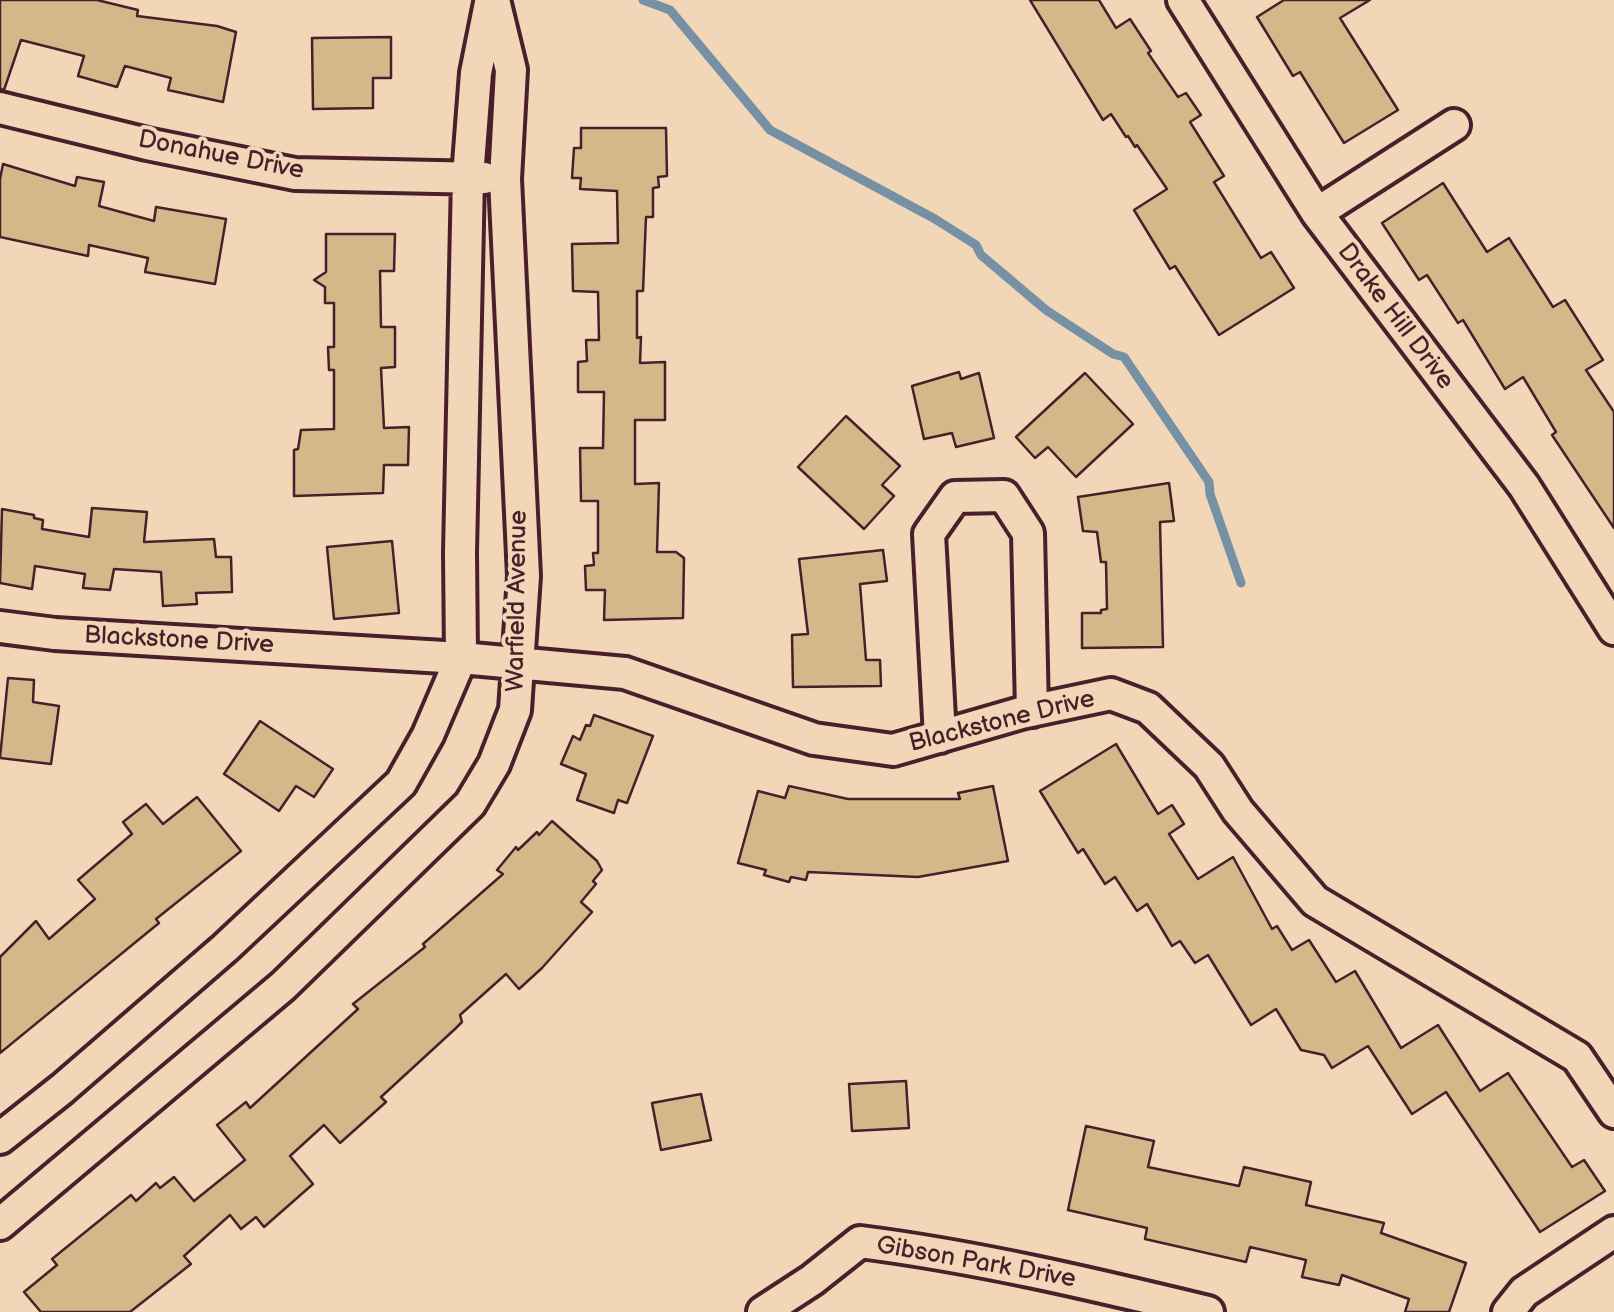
<!DOCTYPE html>
<style>
body{margin:0}
canvas{display:block;background:#f1d7b8}
</style>
<canvas width="1614" height="1312"></canvas>
<script>
const c = document.querySelector('canvas').getContext('2d');
c.lineJoin = 'round';
function trace(path, color, width, dash) { c.strokeStyle = color; c.lineWidth = width; c.lineCap = dash ? 'butt' : 'round'; c.setLineDash(dash || []); c.stroke(path); }
function fill(path, color) { c.fillStyle = color; c.fill(path, 'evenodd'); }
function label(font, color, halo, rows, align = 'center') {
  c.font = font + ' "Balsamiq Sans",sans-serif'; c.lineWidth = 8; c.setLineDash([]); c.textBaseline = 'middle'; c.strokeStyle = halo; c.fillStyle = color; for (const [text, x, y, turn = 0] of rows) {
    c.save(); c.translate(x, y); c.rotate((+turn || 0) * Math.PI / 180); c.textAlign = isNaN(turn) ? turn : align; if (halo) c.strokeText(text, 0, 0); c.fillText(text, 0, 0); c.restore();
  }
}
trace(new Path2D(`
 M643 0 670 10 770 130 935 219 976 245 981 255 1046 310 1113 354 1124 357 1209 482 1210 494 1241 583`), '#7591a3', 9);
const building = new Path2D(`
 M0 0H97L138 10 137 16 217 26 236 32 223 102 168 90 171 78 125 66 117 87 78 76 84 56 21 40 4 90 0 89Z
 M1030 0H1099L1116 28 1130 19 1151 51 1148 53 1178 97 1186 93 1201 115 1190 122 1224 176 1214 182 1261 258 1271 252 1294 288 1219 335 1175 266 1170 269 1134 210 1167 189 1137 145 1135 147 1128 136 1126 137 1111 114 1103 120Z
 M1284 0H1370L1340 18 1398 110 1344 143 1300 72 1293 76 1257 17Z
 M391 37V78H373V108L313 109 312 38Z
 M581 128H666L667 176 658 177 659 187 653 188V217H646L643 291H637V338L641 337 640 363 665 362V420H635V484L659 483 657 552H676L684 558 683 618 604 620 605 590H586L585 566 594 565 593 553H598V501H581L580 448H603L604 392H578V362L587 361 586 340H599L598 292 573 291 572 244 618 243 617 191 580 189 581 178H572L574 148H581Z
 M3 164 75 186 77 177 104 182 99 206 154 221 156 207 226 219 215 284 145 272 148 258 89 245 88 256 0 237V179Z
 M1443 183 1487 252 1509 238 1553 307 1565 300 1603 360 1586 370 1614 412V528L1552 435 1556 432 1523 377 1505 389 1463 320 1458 323 1427 275 1419 280 1382 223Z
 M326 234H395L394 271H380L381 327H395V367L381 368 384 428 409 427 408 465H384L383 493 294 496V450L298 449 301 430 334 429V370H329L328 347H334V303H325V287L314 280 326 272Z
 M959 372 961 379 979 373 994 438 956 447 952 433 924 439 912 386Z
 M1085 373 1133 424 1076 477 1048 447 1035 458 1016 437Z
 M846 416 900 466 882 485 894 496 864 529 798 467Z
 M1169 483 1174 521 1160 522 1163 647 1082 648V613H1101V610L1107 609 1106 562H1101L1097 532 1083 531 1078 497Z
 M92 508 147 512 144 542 214 539 216 557H231L232 592 196 593 197 604 163 606 161 572 114 569 110 590 83 588 85 574 35 566 32 589 0 583 2 509 34 515V518L43 520 42 529 89 537Z
 M392 541 399 613 334 619 327 547Z
 M883 550 887 581 860 584 866 660H880L881 686 793 687 792 635 808 634 799 559Z
 M8 678 34 680 33 702 59 706 51 764 0 758Z
 M594 715 653 736 627 803 618 800 614 813 577 800 586 774 561 764 573 736 580 740 586 725 590 726Z
 M260 721 333 769 314 797 296 786 279 811 224 774Z
 M1116 744 1158 814 1172 805 1184 824 1169 834 1198 879 1233 857 1272 929 1277 926 1292 950 1309 940 1336 982 1355 971 1401 1048 1438 1025 1480 1091 1508 1073 1572 1167 1584 1160 1605 1191 1540 1232 1446 1092 1412 1114 1368 1046 1332 1068 1324 1055 1301 1050 1276 1009 1251 1025 1208 955 1195 963 1180 941 1172 946 1147 904 1137 911 1115 877 1105 884 1083 849 1078 853 1040 791Z
 M789 786 848 799H960L958 793 993 786 1008 861 918 877 808 872 806 880 791 877 789 882 764 875 766 870 738 863 758 791 785 798Z
 M197 797 241 851 156 919 159 923 0 1053V957L36 921 49 939 95 899 78 880 132 834 123 822 146 804 163 824Z
 M552 821 597 861 602 870 593 881 596 884 581 902 592 912 542 968 519 989 506 974 460 1015 462 1022 455 1029 381 1097 386 1102 340 1143 324 1125 290 1156 313 1184 264 1227 256 1217 241 1229 230 1215 184 1256 191 1264 130 1312H41L24 1292 57 1265 52 1259 131 1195 136 1201 156 1183 160 1188 174 1177 194 1201 245 1160 217 1125 246 1102 250 1108 358 1009 353 1004 425 947 423 944 503 874 497 870 516 847 518 850 537 832 539 835Z
 M906 1081 909 1128 852 1131 849 1084Z
 M701 1094 711 1140 661 1150 652 1103Z
 M1086 1126 1154 1141 1148 1167 1239 1186 1244 1167 1311 1182 1306 1205 1384 1223 1381 1233 1466 1263 1449 1312H1405L1409 1299 1342 1275 1339 1285 1302 1277 1306 1260 1250 1247 1246 1262 1145 1239 1147 1228 1068 1210Z`);
fill(building, '#d4b889');
trace(building, '#4a1f2b', 2.5);
const street = new Path2D(`
 M1183 0 1317 213 1524 486 1614 629
 M0 108 147 144 295 174 484 178
 M1317 213 1454 125
 M0 627 55 634 461 658 625 673 814 739 893 750 1021 713 1111 694 1148 708 1209 766 1238 811 1315 901 1577 1057 1614 1112
 M940 737 929 534 955 497 1004 496 1028 533 1032 711
 M0 1138 62 1089 225 948 401 783 428 735 461 658 460 552 468 177 476 73 490 3
 M0 1224 283 986 470 804 494 764 515 710 524 576 505 179 511 70 494 0
 M763 1312 812 1280 860 1242C978 1257 1092 1284 1208 1312
 M1508 1312 1524 1292 1614 1232`);
trace(street, '#4a1f2b', 38);
trace(street, '#f1d7b8', 30);
label('25px', '#4a1f2b', '#f1d7b8', [
 ["Donahue Drive",221,156,11],
 ["Drake Hill Drive",1395,317,53],
 ["Warfield Avenue",518,601,-89],
 ["Blackstone Drive",179,641,3],
 ["Blackstone Drive",1002,722,-14],
 ["Gibson Park Drive",976,1263,10]
]);
</script>
